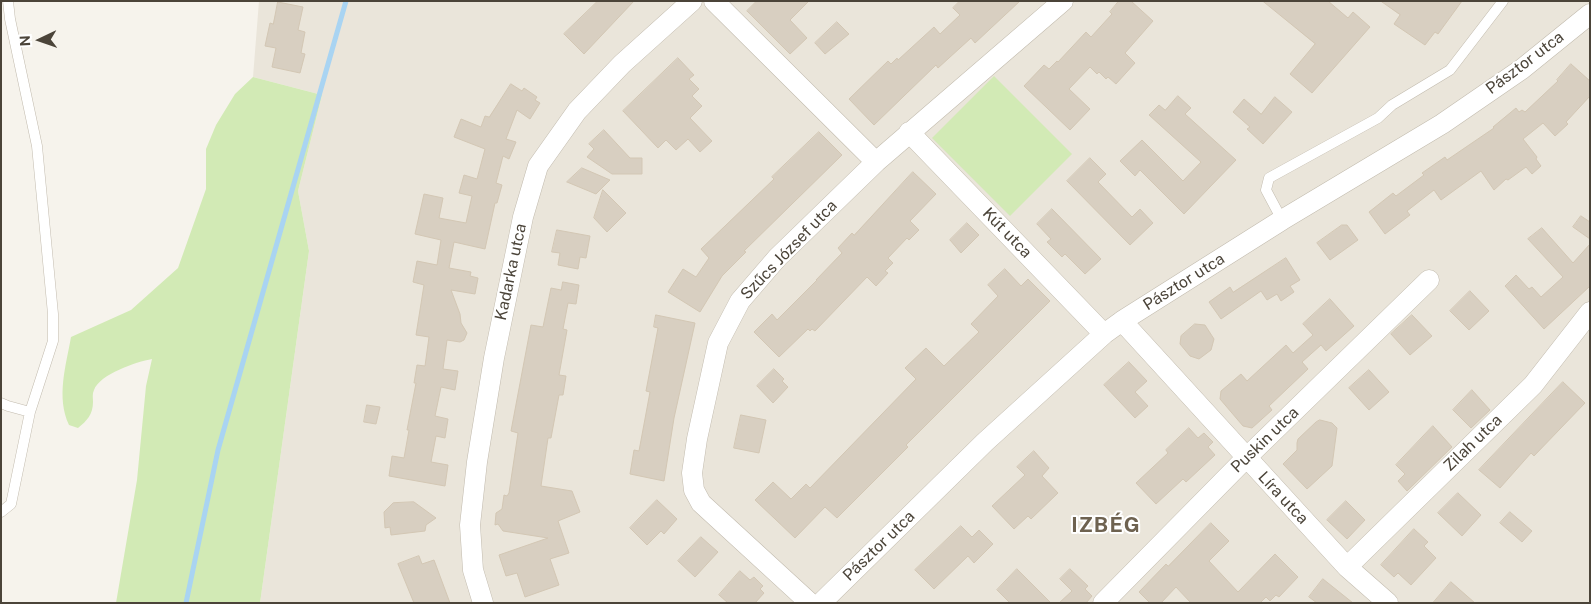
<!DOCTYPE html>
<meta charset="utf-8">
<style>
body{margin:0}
#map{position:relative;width:1591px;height:604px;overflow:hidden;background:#f6f3ec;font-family:"Public Sans",sans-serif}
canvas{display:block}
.frame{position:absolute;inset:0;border:2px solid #4b4439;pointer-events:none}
.north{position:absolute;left:15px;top:15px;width:50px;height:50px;-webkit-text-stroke:4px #fff;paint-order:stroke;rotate:267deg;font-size:14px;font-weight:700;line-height:20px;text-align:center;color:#4b4439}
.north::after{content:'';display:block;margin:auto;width:18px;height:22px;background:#4b4439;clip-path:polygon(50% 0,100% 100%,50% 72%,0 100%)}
</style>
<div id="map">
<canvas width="1591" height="604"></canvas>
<div class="frame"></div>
<div class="north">N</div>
</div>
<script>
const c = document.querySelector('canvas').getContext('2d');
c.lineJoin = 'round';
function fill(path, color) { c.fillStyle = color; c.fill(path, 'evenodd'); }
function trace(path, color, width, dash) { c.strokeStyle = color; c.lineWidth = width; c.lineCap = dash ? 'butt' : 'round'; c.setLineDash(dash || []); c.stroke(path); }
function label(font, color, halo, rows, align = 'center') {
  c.font = font + ' "Public Sans",sans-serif'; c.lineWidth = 4; c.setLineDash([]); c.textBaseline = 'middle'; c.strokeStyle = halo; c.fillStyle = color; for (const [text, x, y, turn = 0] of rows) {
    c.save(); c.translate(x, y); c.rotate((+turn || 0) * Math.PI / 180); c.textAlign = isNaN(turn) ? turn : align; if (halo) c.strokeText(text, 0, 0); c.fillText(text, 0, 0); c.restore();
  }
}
fill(new Path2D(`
 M259 1H1590V603H260L309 251 298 191 322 95 253 77Z`), '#eae5da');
fill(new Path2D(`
 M994 76 1072 154 1010 216 932 138Z
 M253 77 322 95 298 191 309 251 260 603H116L137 480 146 386 152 359C136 362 100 374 94 390 92 394 93 398 93 402 93 414 87 421 78 428L69 425C56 397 66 366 71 337L131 310 178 268 206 189V149L216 125 235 94Z`), '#d2eab5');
trace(new Path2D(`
 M186 603 218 450 346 1`), '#a9d4f2', 5);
const building = new Path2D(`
 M598 1H634L584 54 564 34Z
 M757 1H809L790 20 807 38 790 54 747 11Z
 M960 1H1020L975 43 971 38 938 68 936 65 874 125 849 99 888 61 891 64 897 58 898 60 934 27 940 34 960 15 953 8Z
 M1119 1H1131L1153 21 1125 53 1135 63 1116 84 1108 77 1106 79 1099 72 1097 74 1090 67 1069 89 1090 109 1070 130 1024 86 1044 65 1049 69 1057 61 1058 62 1086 32 1091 37 1112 14 1110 12Z
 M1263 1H1328L1348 18 1353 12 1370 27 1312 93 1290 74 1315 44Z
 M1381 1H1462L1438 34 1435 32 1425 45 1394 24 1400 15Z
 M278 2 303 7 298 30 305 32 301 53 305 54 300 73 272 67 276 48 265 46 270 23 273 24Z
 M837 22 849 34 825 54 815 43Z
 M678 58 694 75 689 79 699 89 692 96 702 106 690 118 712 141 700 152 688 139 676 150 666 140 658 148 623 111Z
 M1571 64 1590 81V96L1566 122 1568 124 1555 136 1543 123 1523 139 1537 157 1536 159 1541 166 1532 174 1526 167 1508 180 1506 179 1494 190 1481 171 1441 200 1434 190 1407 211 1410 215 1385 234 1369 212 1393 193 1396 196 1424 175 1422 173 1445 157 1447 160 1494 128 1493 127 1516 108 1519 112 1522 110 1525 112 1558 81 1557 80Z
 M511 84 522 91 524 88 537 97 535 100 540 103 530 119 517 110 506 139 516 142 509 159 503 156 496 183 502 185 497 203H495L485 249 454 242 449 268 471 272 470 276 478 278 475 294 451 290 460 314 461 323 467 333 464 340 460 342 447 340 443 369 458 371 455 390 441 387 435 416 448 419 445 438 436 436 431 462 448 465 445 486 389 476 392 456 404 458 409 430H407L416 383H414L417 365 425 366 429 337 416 335 424 285 413 282 417 261 437 265 441 240 415 234 424 194 443 198 439 218 466 223 472 196 459 193 464 175 477 179 485 149 454 137 461 119 481 127 485 116 489 117Z
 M1178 96 1191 108 1185 114 1236 160 1184 214 1140 170 1135 176 1120 161 1142 140 1183 181 1201 162 1149 115 1159 105 1165 110Z
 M1275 97 1292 112 1263 144 1247 129 1250 127 1233 112 1244 99 1261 114Z
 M604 130 630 158H642V174H612L587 157 594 149 589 144Z
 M819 132 842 155 744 251 746 252 722 276 700 312 668 292 683 269 696 277 709 258 701 249 774 179 772 177Z
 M1090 158 1106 174 1098 182 1132 217 1140 209 1153 223 1130 245 1067 181Z
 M582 168 610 180 596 194 567 182Z
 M913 172 936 194 910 221 919 230 909 240 907 238 888 258 893 263 885 271 888 273 876 286 867 277 815 331 812 329 810 331 808 329 779 357 754 332 772 314 777 320 817 280H816L842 253 838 248 852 233 854 235Z
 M603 190 626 213 607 232 594 218Z
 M1052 209 1101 259 1085 274 1065 254 1062 257 1047 242 1051 239 1037 224Z
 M1581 216 1590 222V239L1573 227Z
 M967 223 979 235 961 253 950 240Z
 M1342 225H1347L1358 240 1330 260 1317 243Z
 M1542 228 1573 263 1590 244V286L1544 329 1505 286 1516 275 1529 289 1532 287 1541 297 1563 277 1528 239Z
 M557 230 590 236 586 258 580 257 578 269 558 265 560 253 552 252Z
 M1286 258 1300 280 1290 286 1294 292 1281 301 1277 294 1267 300 1261 291 1221 319 1209 302 1230 287 1233 292Z
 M1005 269 1021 286 1028 279 1050 301 906 445 908 447 837 518 825 507 795 538 755 500 773 482 791 499 806 484 810 488 916 379 905 368 926 348 944 366 979 332 971 324 998 296 988 285Z
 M563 282 579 285 576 304 568 303 563 329 567 330 559 375 566 376 563 395H559L551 438H548L541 486 572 491 580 512 558 521 569 553 550 559 559 585 525 597 517 573 506 576 499 555 548 538 503 531 498 524 495 525 496 513 502 509 504 495 507 496 509 493 518 433 511 431 531 325 543 327 551 288 561 290Z
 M1470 291 1489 311 1469 330 1450 311Z
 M1330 299 1354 326 1326 351 1321 345 1302 362 1308 369 1269 406 1272 410 1252 428 1243 426 1220 399 1221 391 1241 374 1247 381 1286 345 1293 353 1313 335 1303 324Z
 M656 315 695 323 674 418 664 481 630 474 634 450 639 451 650 392 646 391 658 328 654 327Z
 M1412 315 1432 336 1410 355 1391 334Z
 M1195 324 1205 325 1214 339 1211 350 1199 359 1190 356 1180 344 1181 336Z
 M1129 362 1147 381 1135 392 1148 406 1135 418 1104 385Z
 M774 369 784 379 782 381 788 387 773 403 757 386Z
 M1369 370 1389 392 1369 410 1349 388Z
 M1563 382 1585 403 1534 456 1531 453 1500 488 1479 470Z
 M1472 390 1490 410 1471 428 1453 410Z
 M367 405 380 407 376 424 364 422Z
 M741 415 766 420 759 453 734 448Z
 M1320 420 1332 423 1337 428 1332 466 1307 489 1283 464 1297 450V443L1298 439 1316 422Z
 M1433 426 1452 447 1407 491 1398 481 1405 474 1396 465Z
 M1189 428 1198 438 1204 433 1213 442 1208 447 1215 455 1186 482 1183 479 1156 504 1136 483 1168 453 1166 450Z
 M1034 451 1049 468 1042 476 1058 493 1031 519 1028 516 1014 529 992 506 1025 475 1017 467Z
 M1458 493 1481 515 1462 536 1438 513Z
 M657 500 677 519 664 534 661 531 647 545 630 528Z
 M1346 501 1365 520 1347 539 1327 520Z
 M414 502 436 518 426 525 425 531 391 535 390 527 385 528 384 512 393 503Z
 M1510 512 1532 531 1522 542 1500 523Z
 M1211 523 1229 541 1209 561 1238 592 1275 554 1298 577 1279 597 1276 595 1270 601 1266 597 1260 603H1191L1176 587 1161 603H1150L1139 592 1166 564 1168 566Z
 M961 526 972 537 979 530 993 544 974 563 968 556 934 589 915 570Z
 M1414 529 1428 542 1424 546 1436 558 1411 585 1398 573 1394 577 1381 565Z
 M701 537 718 552 695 577 678 561Z
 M419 556 422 564 434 560 450 603H414L398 564Z
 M1017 569 1051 603H1010L997 590Z
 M1070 569 1088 586 1085 589 1092 596 1086 603H1059L1072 591 1060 579Z
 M740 571 750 580 754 577 763 586 760 589 764 593 755 603H728L719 595Z
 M1323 579 1353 603H1317L1309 597Z
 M1451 582 1475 603H1433Z`);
fill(building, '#d8cfc1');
trace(building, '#d3c7b4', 1);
const service = new Path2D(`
 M1282 220 1266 190 1269 178 1378 118 1392 105 1450 70 1503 1
 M1 403 8 406 30 412
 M1 512 11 504 30 412 53 341V314L37 146 10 19 8 1`);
const minor = new Path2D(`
 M714 1 876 162
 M909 132 1104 334
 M1122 321 1347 567 1388 603
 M1347 567 1533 385 1590 312
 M483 603 473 570 470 525 477 462 494 358 523 217 538 166 577 111 622 64 692 1
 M810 603 701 503 694 490 692 473 697 439 718 343 740 301 777 258 876 162 1063 1
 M821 603 985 442 1104 334 1122 321 1282 220 1442 124 1522 69 1590 14
 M1103 603 1246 458 1429 280`);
trace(service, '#c2bbae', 11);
trace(minor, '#c2bbae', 21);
trace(service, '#fff', 10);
trace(minor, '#fff', 20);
label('16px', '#4b4439', '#fff', [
 ["Pásztor utca",1525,63,-37],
 ["Kút utca",1007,233,46],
 ["Szűcs József utca",789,250,-46],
 ["Kadarka utca",511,272,-78],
 ["Pásztor utca",1184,282,-32],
 ["Puskin utca",1265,440,-44],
 ["Zilah utca",1473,443,-44],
 ["Líra utca",1283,498,47],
 ["Pásztor utca",879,546,-44]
]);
c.letterSpacing = '1px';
label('bold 21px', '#6e6250', '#fff', [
 ["IZBÉG",1106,526]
]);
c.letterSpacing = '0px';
</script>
